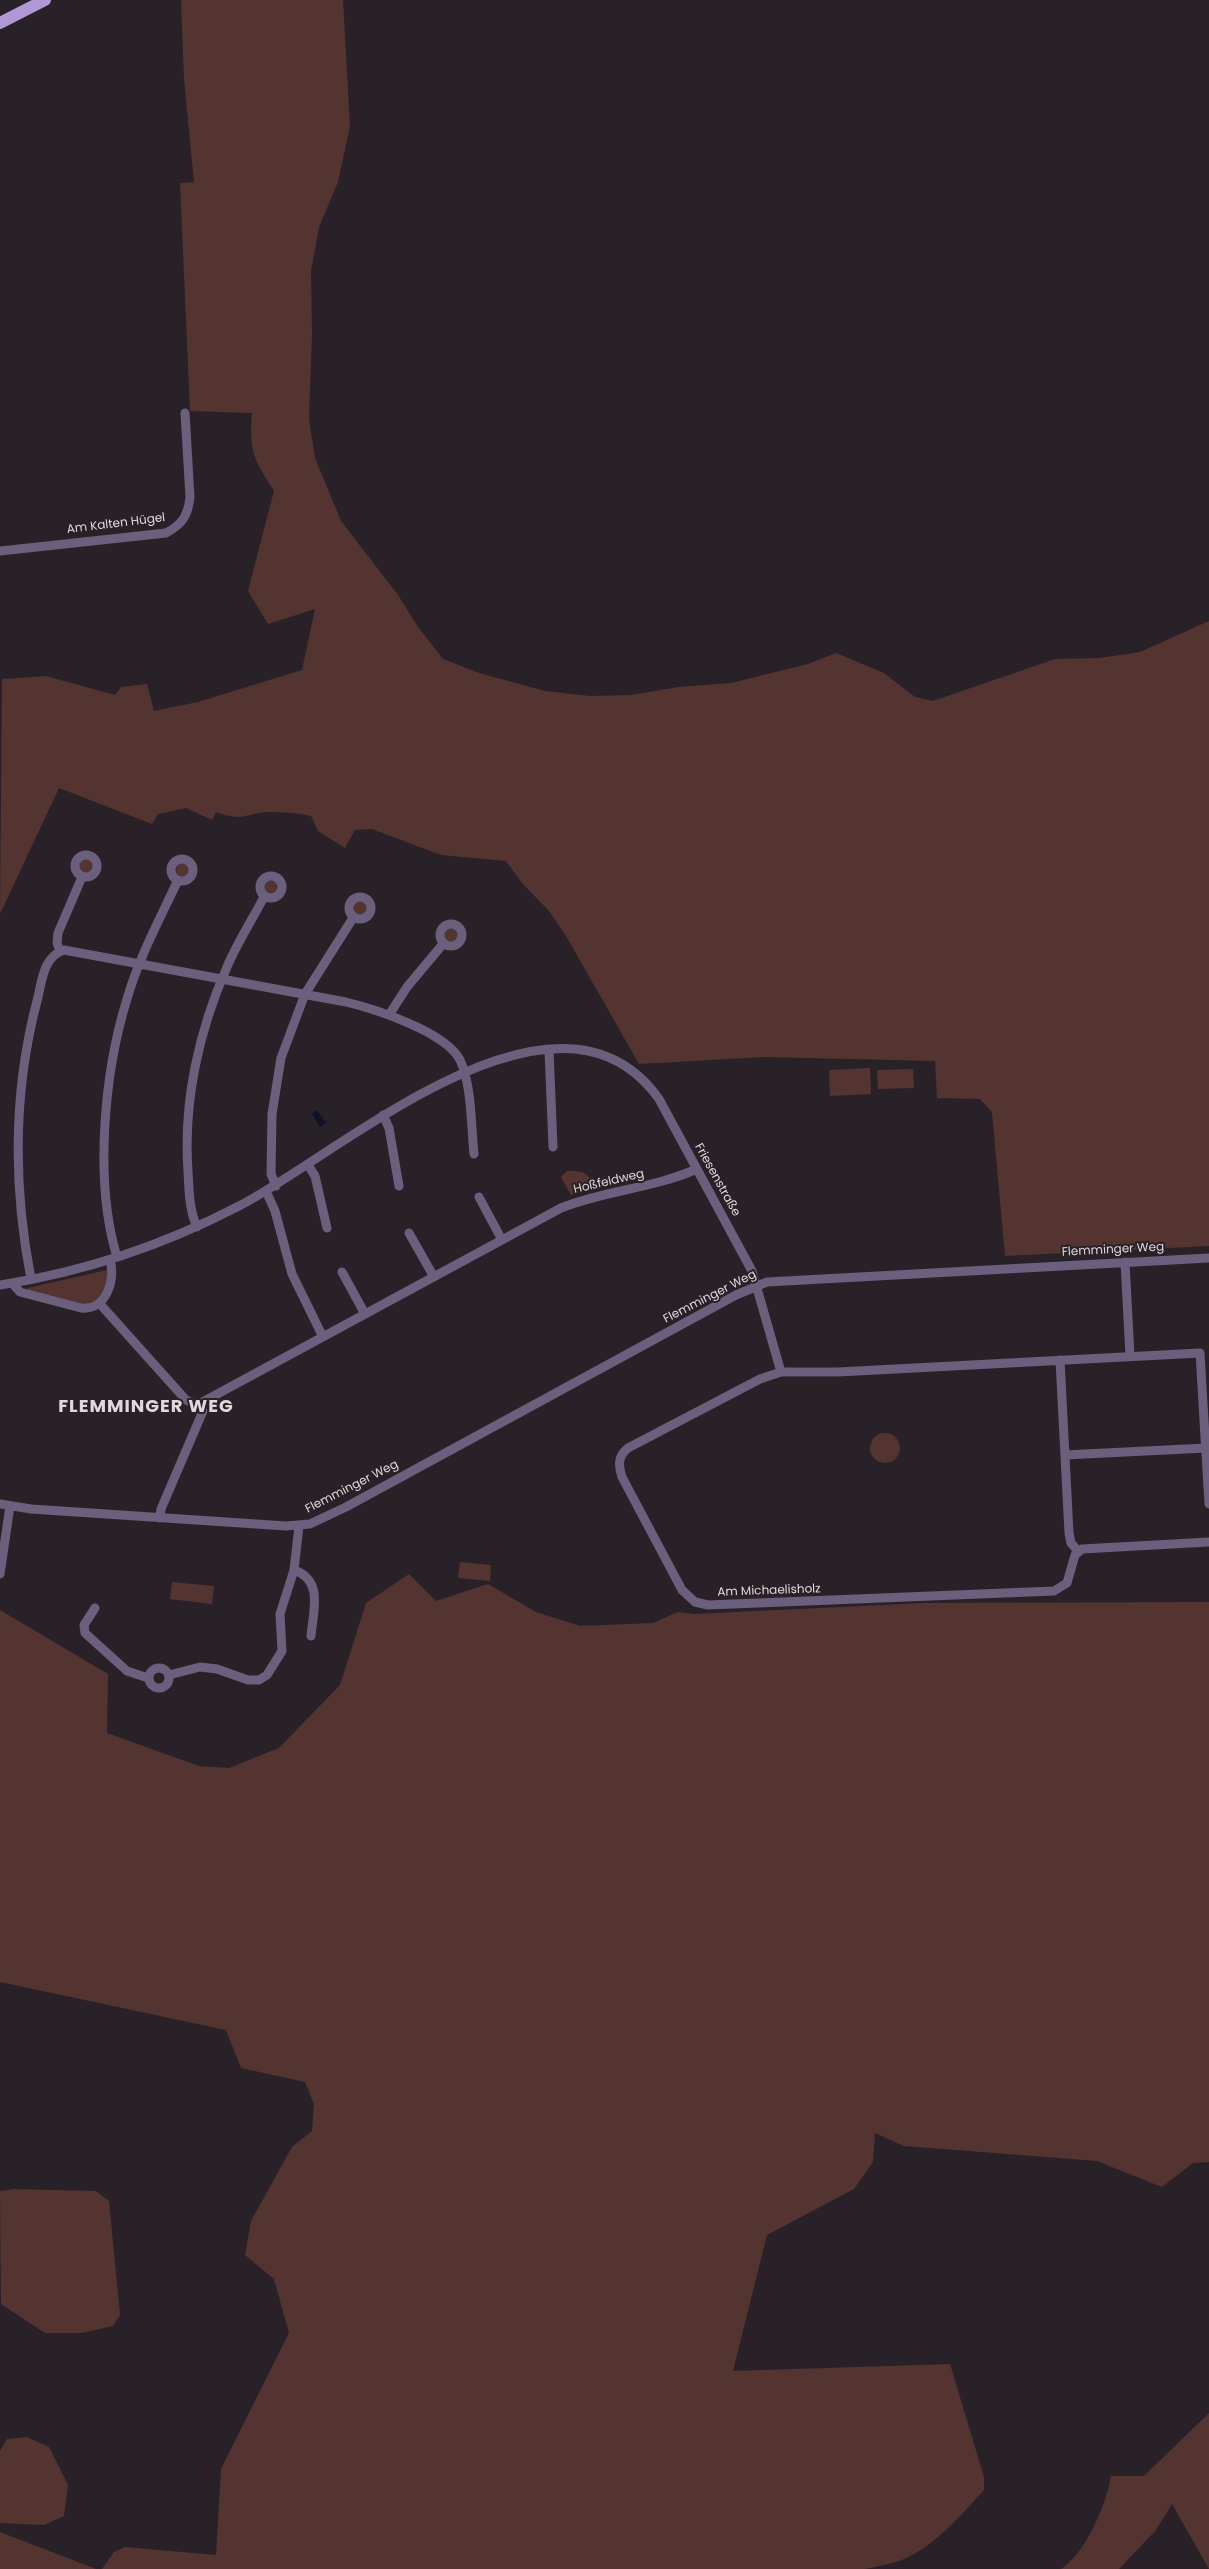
<!DOCTYPE html>
<meta charset="utf-8">
<style>
body{margin:0}
canvas{display:block;background:#292128}
</style>
<canvas width="1209" height="2569"></canvas>
<script>
const c = document.querySelector('canvas').getContext('2d');
c.lineJoin = 'round';
function fill(path, color) { c.fillStyle = color; c.fill(path, 'evenodd'); }
function trace(path, color, width, dash) { c.strokeStyle = color; c.lineWidth = width; c.lineCap = dash ? 'butt' : 'round'; c.setLineDash(dash || []); c.stroke(path); }
function label(font, color, halo, rows, align = 'center') {
  c.font = font + ' Poppins,sans-serif'; c.lineWidth = 4; c.setLineDash([]); c.textBaseline = 'middle'; c.strokeStyle = halo; c.fillStyle = color; for (const [text, x, y, turn = 0] of rows) {
    c.save(); c.translate(x, y); c.rotate((+turn || 0) * Math.PI / 180); c.textAlign = isNaN(turn) ? turn : align; if (halo) c.strokeText(text, 0, 0); c.fillText(text, 0, 0); c.restore();
  }
}
fill(new Path2D(`
 M181 0H343L350 126 338 182 319 227 311 271 312 335 309 419 315 458 341 521 398 595 418 627 443 659 479 673 545 691 590 696 631 695 678 687 731 683 808 664 836 653 884 673 915 697 933 701 1055 659 1099 658 1140 652 1209 621V1246L1005 1256 992 1112 980 1099 937 1098 935 1061 764 1057 639 1064 566 936 549 911 522 883 506 861 441 855 372 829 355 830 345 848 318 831 311 816C298 813 284 812 271 812 245 812 246 823 216 812L212 820 186 808 158 814 152 824 59 788 0 914 2 679 46 676 115 695 121 687 147 684 154 711 198 702 302 670 315 609 268 624 248 591 274 491C254 459 249 453 252 413L190 411 180 183 194 182 184 79Z
 M79 866a7 7 0 1 1 14 0a7 7 0 1 1-14 0Z
 M176 870a7 7 0 1 1 14 0a7 7 0 1 1-14 0Z
 M264 887a7 7 0 1 1 14 0a7 7 0 1 1-14 0Z
 M353 908a7 7 0 1 1 14 0a7 7 0 1 1-14 0Z
 M444 935a7 7 0 1 1 14 0a7 7 0 1 1-14 0Z
 M870 1068 871 1094 830 1096 829 1070Z
 M913 1069 914 1088 878 1089 877 1070Z
 M567 1171C580 1171 588 1171 592 1184L587 1190 571 1195 561 1177Z
 M107 1270C112 1325 58 1299 27 1292L28 1288Z
 M870 1448a15 15 0 1 1 30 0a15 15 0 1 1-30 0Z
 M460 1562 491 1565 490 1581 458 1578Z
 M409 1574 436 1601 488 1584 536 1612 580 1626 653 1623 678 1612 694 1614 924 1603 1209 1602V2162L1193 2163 1162 2187 1097 2161 904 2146 875 2133 873 2162 854 2189 767 2235 733 2371 950 2364 984 2477V2490C961 2515 935 2546 904 2559 892 2564 878 2566 865 2569H102L114 2552 125 2547 216 2555 221 2469 289 2333 274 2279 245 2255 251 2221 292 2147 312 2131 314 2104 305 2082 241 2068 226 2030 0 1982V1610L108 1674 107 1733 199 1766 229 1768 279 1748 340 1685 366 1603Z
 M172 1582 214 1586 212 1604 170 1599Z
 M13 2189 96 2191 109 2201 120 2315 113 2326 81 2333H45L1 2304 0 2191Z
 M1209 2413V2569L1172 2504 1156 2530 1119 2569H1061C1085 2554 1107 2504 1111 2476H1144Z
 M27 2437 49 2447 68 2485 64 2516 44 2525 0 2523V2451L7 2439Z
 M0 2532 96 2569H0Z`), '#533431');
fill(new Path2D(`
 M317 1110 326 1123 320 1127 312 1114Z`), '#0f122a');
trace(new Path2D(`
 M0 551 166 533C183 524 188 515 190 497L185 413
 M75 866a11 11 0 1 1 22 0a11 11 0 1 1-22 0Z
 M171 870a11 11 0 1 1 22 0a11 11 0 1 1-22 0Z
 M260 887a11 11 0 1 1 22 0a11 11 0 1 1-22 0Z
 M349 908a11 11 0 1 1 22 0a11 11 0 1 1-22 0Z
 M440 935a11 11 0 1 1 22 0a11 11 0 1 1-22 0Z
 M60 951 57 943 58 933 82 877
 M389 1015 407 987 443 944
 M549 1050 553 1147
 M383 1115 389 1128 399 1186
 M308 1165 315 1176 327 1228
 M276 1186 271 1174 272 1114 281 1058 305 994 353 918
 M266 1191 275 1211 292 1274 323 1337
 M479 1197 502 1240
 M197 1227C189 1210 189 1189 188 1171 183 1102 199 1030 227 967 237 943 252 920 264 897
 M409 1233 434 1277
 M117 1257C94 1182 104 1073 127 999 139 957 160 919 178 880
 M1125 1262 1130 1356
 M342 1272 365 1314
 M31 1279C13 1186 13 1090 38 997 42 980 44 956 64 950L346 1002C375 1009 446 1032 460 1060 472 1085 471 1127 474 1154
 M12 1283 20 1292 81 1308C106 1311 116 1280 110 1260
 M0 1285C84 1272 164 1245 239 1206 340 1154 558 957 659 1099L752 1271 781 1372
 M100 1304 186 1400 197 1405 561 1208C606 1190 651 1189 697 1169
 M1060 1360 1069 1533 1071 1543 1078 1551
 M1065 1455 1206 1448
 M0 1504 31 1509 286 1526 310 1524 346 1507 736 1295 767 1282 1209 1258
 M1209 1504 1200 1353 838 1372H781L760 1379 628 1448C618 1456 618 1465 622 1477L682 1590 695 1602 708 1605 1054 1591 1067 1583 1075 1555 1082 1549 1209 1542
 M160 1518 161 1509 203 1411 201 1403
 M294 1570C324 1580 313 1612 311 1636
 M0 1574 10 1506
 M95 1608 84 1625 85 1633 127 1671 148 1678
 M149 1678a10 10 0 1 1 20 0a10 10 0 1 1-20 0Z
 M169 1675 200 1667 217 1669 248 1680H259L267 1675 282 1651 280 1614 294 1570 299 1526`), '#6a5f7c', 9);
trace(new Path2D(`
 M0 23 45 0`), '#b198d5', 12);
label('12px', '#dfd9de', '#292128', [
 ["Am Kalten Hügel",116,524,-7],
 ["Friesenstraße",717,1180,61],
 ["Hoßfeldweg",609,1182,-13],
 ["Flemminger Weg",1113,1250,-3],
 ["Flemminger Weg",710,1297,-27],
 ["Flemminger Weg",352,1487,-27],
 ["Am Michaelisholz",769,1591,-2]
]);
c.letterSpacing = '1px';
label('bold 18px', '#dfd9de', '#292128', [
 ["FLEMMINGER WEG",146,1407]
]);
c.letterSpacing = '0px';
</script>
